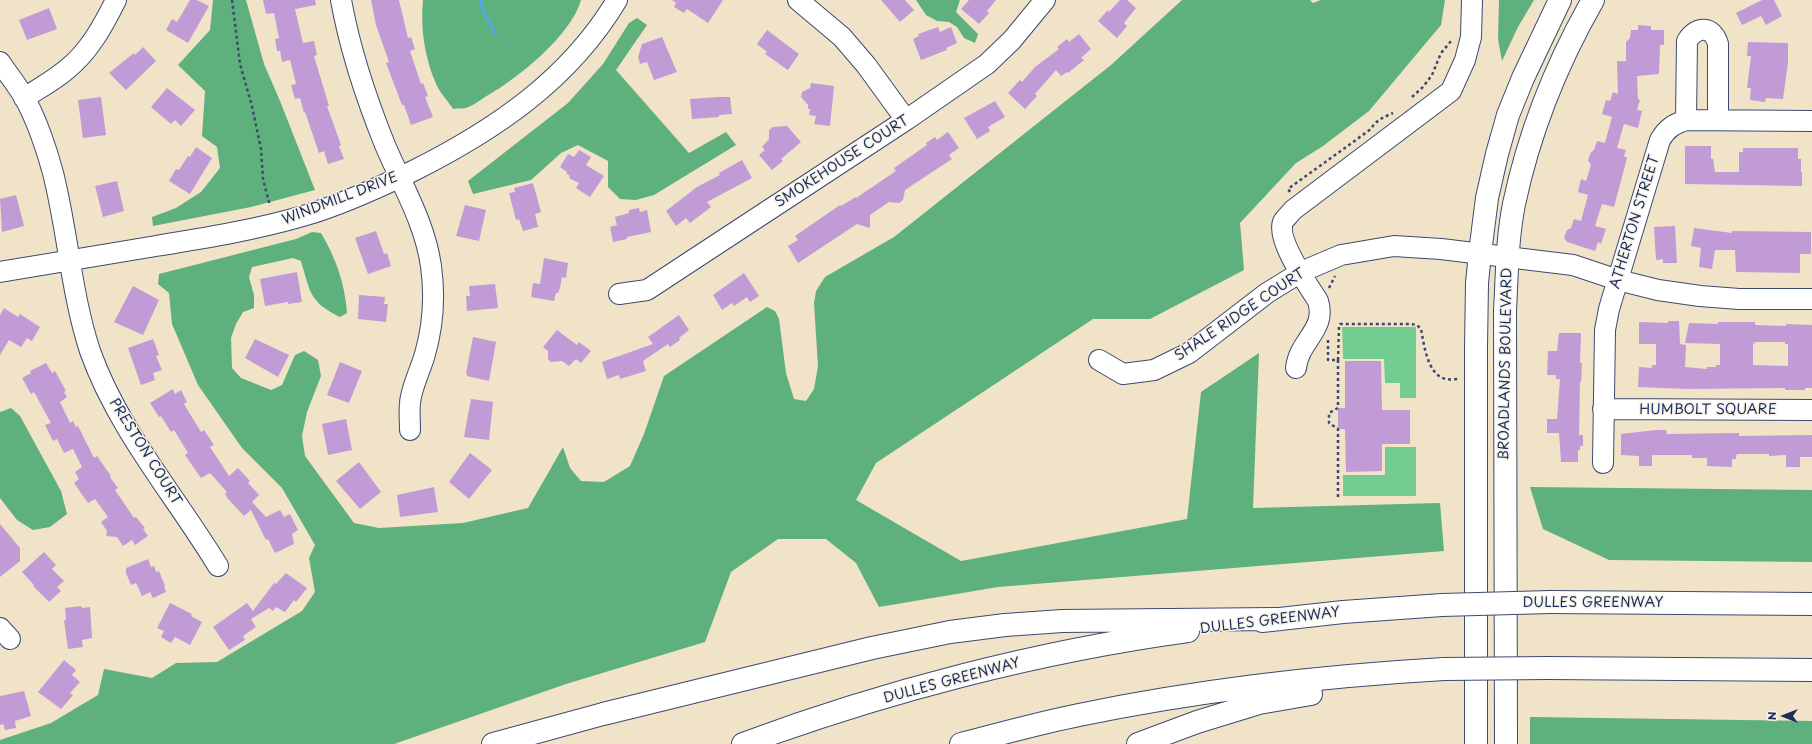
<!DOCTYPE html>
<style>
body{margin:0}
#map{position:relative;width:1812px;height:744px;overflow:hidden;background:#f1e3c8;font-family:"Playpen Sans",sans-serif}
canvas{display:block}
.north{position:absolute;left:1764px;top:696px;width:40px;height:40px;-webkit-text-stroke:3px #f7f3e8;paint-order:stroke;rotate:270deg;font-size:11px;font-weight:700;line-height:16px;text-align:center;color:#1b2f5e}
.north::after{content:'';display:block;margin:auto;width:14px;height:18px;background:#1b2f5e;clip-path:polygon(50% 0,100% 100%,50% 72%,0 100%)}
</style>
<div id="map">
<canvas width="1812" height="744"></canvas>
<div class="north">N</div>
</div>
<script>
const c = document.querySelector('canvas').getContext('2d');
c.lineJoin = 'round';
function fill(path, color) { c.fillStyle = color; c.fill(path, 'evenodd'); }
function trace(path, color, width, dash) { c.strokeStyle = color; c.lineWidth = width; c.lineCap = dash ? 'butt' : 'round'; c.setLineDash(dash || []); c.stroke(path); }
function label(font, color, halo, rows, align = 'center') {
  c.font = font + ' "Playpen Sans",sans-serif'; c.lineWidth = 3; c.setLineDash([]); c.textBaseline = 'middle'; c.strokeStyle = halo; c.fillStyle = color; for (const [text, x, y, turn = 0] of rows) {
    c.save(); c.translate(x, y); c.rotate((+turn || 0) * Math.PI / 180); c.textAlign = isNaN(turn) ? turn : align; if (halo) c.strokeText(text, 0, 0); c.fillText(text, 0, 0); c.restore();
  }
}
fill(new Path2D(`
 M1342 327H1416V398H1400V383H1385L1384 359H1343Z
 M1385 447H1416V496H1343V475H1385Z`), '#73cc92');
fill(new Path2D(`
 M213 0H246L264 64 280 101 315 190 251 207 153 226 152 217 176 208 201 192 220 168 217 147 202 136 205 91 178 65 210 30Z
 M423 0H581C571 36 517 79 485 97 479 101 472 106 466 108 462 109 457 108 453 109 448 101 441 94 437 86 425 60 420 28 423 0Z
 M916 0H960L956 12 978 34 975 43 964 38 957 27 949 22 937 21 926 15Z
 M1182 0H1310L1313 3 1321 0H1445L1441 25 1369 111 1323 146 1296 163 1240 223 1244 270 1150 319H1093L876 463 856 500 961 561 1187 519 1201 392 1259 353 1253 508 1440 503 1444 551 998 587 879 607 856 563 826 539H778L731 572 705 642 566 684 394 744H0V740L51 723 98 695 104 669 152 678 176 663 217 662 302 611 315 592 309 558 315 545 282 488 242 448 198 385 172 324 169 293 158 284 159 274 296 239 312 232 321 233C336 258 345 284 347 313L340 317C309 302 310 291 301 261L293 258 252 267 249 277 254 295V308L243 312 236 324 231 338 232 368 241 378 271 390 282 385 295 355 304 351 318 360 321 376 307 412 302 436 305 456 354 523 379 528 463 523 528 508 563 447 570 468 581 481 604 482 630 466 644 434 664 376 767 307 775 311 779 319 786 373 794 399 806 401 814 389 818 366 814 303 816 291 825 277 894 237 1111 65Z
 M1499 0H1534L1518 27 1502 61 1498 39Z
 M637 18 647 25 616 70 689 153 726 132 736 145 654 195 636 200 620 199 608 187V161L578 145 561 153 531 180 473 194 468 181 568 103 603 64 629 23Z
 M11 408 20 416 61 491 67 514 50 527 33 530 17 520 0 498V412Z
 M1530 487 1812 490V562L1609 560 1543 529Z
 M1530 717 1812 721V744H1530Z`), '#5eb07c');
trace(new Path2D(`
 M482 0V9L495 33`), '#57a9d2', 4);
fill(new Path2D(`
 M190 0H197L209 6 188 43 166 30 172 19 177 22Z
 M263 0H315L316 5 295 9 303 43 314 41 317 55 314 56 329 106H327L341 145 339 146 344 159 328 164 324 151 319 153 305 112 304 113 300 98 295 99 291 85 296 84 290 60 282 62 280 51H277L275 39 279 38 274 13 266 14Z
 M371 0H399L408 38 411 37 415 49 410 51 421 84 423 83 428 96 425 97 433 117 411 125 404 105H402L386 63 389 62 376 25Z
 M672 0H723L708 23 687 9 684 13 674 7 676 3Z
 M881 0H905L914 10 900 22Z
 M969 0H996L987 11 989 13 979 24 961 9Z
 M1120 0H1127L1136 8 1124 23 1127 26 1117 38 1098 21 1108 10 1109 12Z
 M1762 0H1774L1782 16 1766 25 1761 16 1742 25 1736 13Z
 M49 8 57 29 27 40 19 20Z
 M1638 25 1651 26V30H1664V45H1660L1659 74 1637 76 1638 99 1640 100 1637 110 1642 111 1638 128 1624 124 1617 148 1626 150 1624 156 1627 158 1614 207 1602 204 1595 226 1606 229 1601 244 1598 242 1595 251 1567 242 1564 238 1567 230 1571 228 1574 219 1581 221 1588 195 1578 192 1581 179 1586 181 1591 165 1588 160 1591 152 1594 150 1597 141 1605 143 1612 117 1602 114 1606 100 1610 101 1613 92 1618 94 1617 61H1626V42L1630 38 1631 30H1638Z
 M938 27 940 32 951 27 957 43 946 48 947 50 921 60 913 39 919 36 918 34Z
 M767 30 799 54 788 70 765 54 767 52 757 44Z
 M1079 34 1091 49 1081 58 1084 60 1068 73 1067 72 1061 76 1056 70 1035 94 1037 96 1025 109 1008 93 1020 80 1022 82 1035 67 1059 49 1057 47 1067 39 1069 42Z
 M662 37 677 72 654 80 647 62 640 64 638 57 642 44Z
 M1748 42 1788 43V63L1783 99 1766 98 1765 102 1750 100 1751 88H1747L1751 56H1747Z
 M143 47 156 61 126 90 109 73 134 53 135 55Z
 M811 83 834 86 830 126 814 124 816 116 809 115 810 109H808V105L801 97 802 92 810 88Z
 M167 88 195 110 181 126 175 120 171 124 151 107Z
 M101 97 106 135 83 138 78 100Z
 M718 97H730L732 114 719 115V117L692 119 690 99Z
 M995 101 1005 117 988 127 990 131 977 139 964 118Z
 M787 126 801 142 781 159 783 161 772 170 759 155 765 150 762 147 769 139V130L773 127Z
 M948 132 959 148 949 155 952 159 905 190 903 200 899 203 889 202 870 215V228L857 224 798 263 788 246 798 240 795 236 840 205 841 206 856 197V198L896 171 894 168 927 145 926 143 935 137 937 140Z
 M1685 146H1711V159H1713L1715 172H1739V152H1743V148H1798V159H1801V172H1802V186L1685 184Z
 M196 147 212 158 190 194 169 181 176 169 179 170 188 156 190 157Z
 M579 150 591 157 586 165 604 176 590 197 576 188 579 183 569 178 570 176 566 173 567 172 560 167 568 154 574 157Z
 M742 160 752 178 707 202 711 207 690 223 686 218 676 226 666 211 697 187 720 175 719 173Z
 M117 181 124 211 103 217 95 186Z
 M533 183 541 212 535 214 538 227 523 231 519 219 516 220 509 193 515 192 514 188Z
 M16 195 24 226 2 232 0 199Z
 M465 205 486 210 479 241 456 236Z
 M639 208 640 212 647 210 651 232 627 237V239L613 242 610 227 617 225 615 217 629 213V210Z
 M1675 226 1677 263H1663V259L1656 260 1654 227Z
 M1694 228 1732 233V231L1811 232V254H1800V273L1736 272 1735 250H1715L1712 269 1699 267 1701 248 1691 246Z
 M376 231 384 254 387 253 391 266 368 274 355 238Z
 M544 258 568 263 566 278 562 277 560 288 558 293H556L554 301 531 297 533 283 540 284Z
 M297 272 302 302 288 304V302L265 306 260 279Z
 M744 273 759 296 750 302 747 297 734 306 732 303 722 310 713 295Z
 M495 284 498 308 467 311 466 296H470L469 286Z
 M133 286 159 300 143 335 114 322Z
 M359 295 385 297 384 304H388L386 322 358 319Z
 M4 308 18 317 20 314 40 327 32 341 27 338 21 347 9 340 0 355V315Z
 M679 315 689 330 679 338 680 340 670 347 668 344 643 361 646 371 620 379 619 375 607 379 602 362 653 344 648 337Z
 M1668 321H1679L1680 344 1686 345 1685 367 1707 369V367H1716V365H1720V344L1685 343 1689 323 1718 324V322H1755V325L1786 326V324L1812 325V388H1805V390H1785V388L1687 389 1638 387 1639 367 1652 368V365H1656V344H1639V322L1668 323ZM1755 342H1785V344H1788V366L1753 365V343L1755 344Z
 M557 330 577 345 579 342 591 351 581 363 576 359 569 366 562 361 551 362 548 359V351L543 347Z
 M1559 333H1581L1580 363H1582L1581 382H1580L1579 435H1583V446H1580V450H1578V462H1561L1559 433H1547V419H1557L1560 379H1556V375H1547L1548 351H1557Z
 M473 337 496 342 489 381 467 376V374L466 373Z
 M153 339 159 355 156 356 162 370 153 373 155 380 141 385 128 348Z
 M255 339 289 355 278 377 245 358Z
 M1345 361H1381L1382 410H1410V444H1382V471L1346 472 1345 429H1338V408H1345Z
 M340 362 362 371 349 403 327 395Z
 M46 363 52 373 55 371 66 391 64 392 67 397 60 402 70 423 73 421 76 427 78 426 94 458 97 456 111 476 110 477 118 488 115 490 134 518 136 517 145 528 143 529 148 536 135 545 132 540 123 546 117 537 106 536 107 531 101 522 108 517 95 499 88 503 74 483 79 479 75 472 82 467 73 449 64 453 57 439 53 441 45 425 51 423 34 392 31 394 22 378 31 373 30 371Z
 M173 389 175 394 181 390 187 402 184 404 201 432 204 430 214 445 210 447 229 476 238 468 250 481 248 483 259 495 252 502 266 517 280 510 284 517 290 514 298 530 292 534 294 544 275 553 268 539 266 540 251 510 244 516 228 499 225 494 227 492 210 473 201 478 185 455 188 453 174 430 171 432 161 416 159 417 150 403Z
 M471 399 493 402 489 440 464 437Z
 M346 419 352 450 328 455 322 424Z
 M1656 430H1666L1667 434 1739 433V436L1812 435V457H1800V467H1786V455L1769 456V454H1739L1736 455V459H1732V467L1707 466V458H1692V455H1652V466H1639V456L1621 455V434Z
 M470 453 492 470 469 499 449 482Z
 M359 462 381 492 360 509 336 481Z
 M434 487 438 512 400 517 397 495Z
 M0 524 20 548V561L0 577Z
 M44 552 56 565 52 569 64 581 57 587 61 591 49 602 33 586 34 585 22 572Z
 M148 559 151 567 154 566 156 572 159 571 165 586H164L166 592 153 598 150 592 142 596 136 583 131 585 126 573V568Z
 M286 573 307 588 296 602 294 600 285 612 276 607 273 611 269 608 251 619 256 627 243 636 245 640 229 650 213 627 247 603 253 611 274 583 276 584Z
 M170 603 192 614 191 616 202 622 190 645 175 637 171 643 161 637 164 631 157 628Z
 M81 606 82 608 90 607 92 638 82 640 83 647 68 649 64 620H66L65 608Z
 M64 660 76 670 72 675 80 682 70 693 73 695 61 709 38 692Z
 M24 691 31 716 15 721 16 728 5 730 3 724 0 725V696Z`), '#c19bd5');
const minor = new Path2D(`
 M341 0C350 50 366 98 385 145 402 185 425 223 431 266 435 295 433 326 425 354 421 369 411 388 410 403 409 412 410 421 410 430
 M798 0 842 37 866 65 906 120
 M0 62C8 74 17 85 24 97 36 118 47 150 53 173 68 232 71 293 90 351 118 430 175 495 218 566
 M24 98C38 89 53 81 66 70 89 52 103 26 116 0
 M1686 120 1687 41C1697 25 1713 26 1718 44V120
 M0 272C52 263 104 255 156 246 205 238 255 230 303 216 341 205 378 188 413 171 495 130 569 80 617 0
 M619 294 647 290 906 120 987 64 1012 40 1045 0
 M1099 360 1123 374 1154 370 1189 353 1267 293 1301 272 1341 255 1394 246 1441 249 1573 265 1618 280 1658 290 1700 296 1739 299H1812
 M1296 368C1299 340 1327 330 1318 301 1308 285 1276 240 1283 222 1285 218 1290 214 1293 210L1451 91 1465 60 1471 37 1472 0
 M1603 409 1812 410
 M1603 463 1605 330 1609 309 1660 140C1667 128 1674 124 1686 120L1812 121
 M0 628 10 639`);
const major = new Path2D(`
 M1476 744V347L1477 283 1480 253 1487 198 1497 154 1508 115 1523 78 1560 0
 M1506 744 1505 311C1507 275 1507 239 1514 204 1529 133 1557 63 1593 0`);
const highway = new Path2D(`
 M1550 602 1812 604
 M1262 621 1343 612 1442 605
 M1547 668 1812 670
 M493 744 603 714 872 648 950 632 1005 625 1062 621 1276 619
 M743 744C883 692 1040 651 1188 631
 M961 744C1000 734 1039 723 1079 715 1199 690 1322 676 1444 669
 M1138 744 1197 722 1259 703 1311 694`);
trace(minor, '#3b4a6e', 22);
trace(major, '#3b4a6e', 24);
trace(highway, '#3b4a6e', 24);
trace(new Path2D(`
 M232 0 240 64 252 106 261 149 263 179 270 206
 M1412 97 1423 87 1432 75 1441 53 1452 40
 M1290 192 1288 189 1371 129C1376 120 1384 117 1393 113
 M1329 288 1335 276
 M1328 340V360H1338V408L1329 413V423L1338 429V497
 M1338 360 1339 327 1340 324H1411L1417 325 1421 329C1424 344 1427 375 1446 379 1450 380 1455 379 1459 379`), '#3b4a6e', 2.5, [3, 3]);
trace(minor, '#fff', 20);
trace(major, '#fff', 22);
trace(highway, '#fff', 22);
const highwayBridge = new Path2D(`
 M1442 605 1550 602
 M1444 669 1547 668`);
trace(highwayBridge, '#3b4a6e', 24, []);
trace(highwayBridge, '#fff', 22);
label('14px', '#1b2f5e', '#f7f3e8', [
 ["SMOKEHOUSE COURT",842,162,-33],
 ["WINDMILL DRIVE",340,199,-21],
 ["ATHERTON STREET",1635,222,-73],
 ["SHALE RIDGE COURT",1240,315,-34],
 ["BROADLANDS BOULEVARD",1506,364,-89],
 ["HUMBOLT SQUARE",1708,410],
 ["PRESTON COURT",145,452,58],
 ["DULLES GREENWAY",1593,603],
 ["DULLES GREENWAY",1270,621,-7],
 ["DULLES GREENWAY",952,681,-15]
]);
</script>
